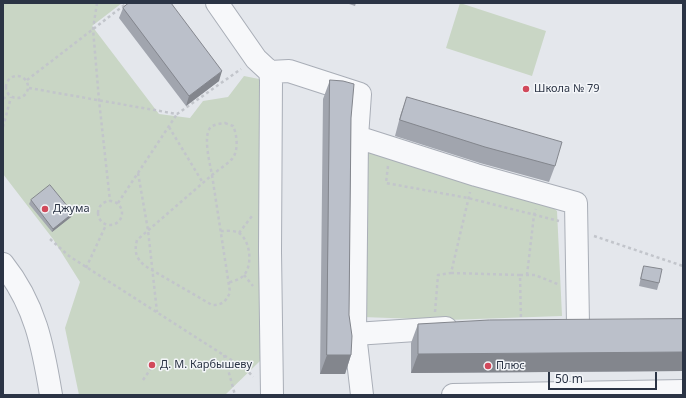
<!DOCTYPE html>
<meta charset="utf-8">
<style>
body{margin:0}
#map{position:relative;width:686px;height:398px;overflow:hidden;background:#e4e7ec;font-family:"Noto Sans",sans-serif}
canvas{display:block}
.frame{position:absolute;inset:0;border:4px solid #2b3445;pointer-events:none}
.scale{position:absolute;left:548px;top:372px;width:109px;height:18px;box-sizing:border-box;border:2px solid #2b3445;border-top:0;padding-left:5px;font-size:12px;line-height:14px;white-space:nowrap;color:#2b3445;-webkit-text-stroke:3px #f4f6f9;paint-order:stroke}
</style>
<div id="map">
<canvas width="686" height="398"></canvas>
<div class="frame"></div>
<div class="scale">50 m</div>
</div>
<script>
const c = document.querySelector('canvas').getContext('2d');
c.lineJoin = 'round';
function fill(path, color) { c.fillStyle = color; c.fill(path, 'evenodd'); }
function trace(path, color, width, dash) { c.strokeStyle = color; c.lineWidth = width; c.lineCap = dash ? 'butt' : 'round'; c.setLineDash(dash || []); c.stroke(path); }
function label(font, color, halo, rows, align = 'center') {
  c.font = font + ' "Noto Sans",sans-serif'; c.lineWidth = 3; c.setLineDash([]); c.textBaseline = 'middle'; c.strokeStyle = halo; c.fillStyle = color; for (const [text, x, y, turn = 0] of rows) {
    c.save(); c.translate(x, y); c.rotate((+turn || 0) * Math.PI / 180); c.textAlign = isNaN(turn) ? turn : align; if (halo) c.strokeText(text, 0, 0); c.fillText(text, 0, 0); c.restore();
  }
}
fill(new Path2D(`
 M3 3H122L92 26 159 114 190 118 203 101 228 97 244 76 259 79 260 361 225 395H79L65 328 80 282 53 239 3 174Z
 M460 3 546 31 532 76 446 48Z
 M364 148 547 201 557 211 562 316 447 320 362 317Z`), '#c9d6c5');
const minor = new Path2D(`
 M217 3 256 59 270 72 271 80 270 251 272 395
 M270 72 289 71 360 94 357 137 355 334
 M357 137 476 175 576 203 578 325
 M3 264C35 304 43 346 51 395
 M362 395 355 334 446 328
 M453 395 683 391`);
trace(minor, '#a9aeb7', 24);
trace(new Path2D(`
 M97 3 93 29 99 100 110 201
 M6 87a11 11 0 1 1 22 0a11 11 0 1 1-22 0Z
 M27 80 127 3
 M29 88 177 114 241 69
 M3 99 8 95
 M225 123 233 126C237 134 239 151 232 159 226 165 218 170 212 175 210 164 203 137 210 128 214 124 220 124 225 123Z
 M3 127 11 97
 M169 127 203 183
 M388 166 386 183 468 198 559 221
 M138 173 148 230 157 312
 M212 175 230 292C226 302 222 305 212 305L145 266C136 258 134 252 137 240Z
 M98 213a12 12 0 1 1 24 0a12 12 0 1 1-24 0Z
 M118 203 177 114
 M221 231C226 231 234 230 239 233 251 241 253 267 243 276 239 280 233 281 228 283
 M239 233 252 216
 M594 236 683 266
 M50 239 69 256 247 370 253 377
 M86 268 106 225
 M451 273 520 275 521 323
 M244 275 253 286
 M520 275H535L560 285
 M527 275 534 215 536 209
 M435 312 438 275 451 273 470 192
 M224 355 235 395
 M143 380 152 367`), '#c2c5cb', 2.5, [3, 3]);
trace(minor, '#f7f8fa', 22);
fill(new Path2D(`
 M346 3H356L355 6Z
 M123 8 219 81 186 106 119 18Z
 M330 80 351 118 349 315 351 355 345 374H320L323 99Z
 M407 97 555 166 549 182 480 163 395 136 401 113Z
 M31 200 71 217 52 232 29 204Z
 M644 266 659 283 657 290 639 286 642 272Z
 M683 319V371L411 373V343L418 324Z`), '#a1a5ae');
fill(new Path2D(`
 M222 71 219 81 186 106 189 96Z
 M73 213 71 217 52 232 53 229Z
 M683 352V371L411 373 418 354Z
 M327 355H351L345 374H320Z`), '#83868d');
const building = new Path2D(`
 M129 3H171L222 71 189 96 123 8Z
 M330 80 343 81 354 84 351 118 349 315 352 336 351 355H327Z
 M407 97 562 142 555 166 485 147 400 120Z
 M50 185 73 213 53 229 31 200Z
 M644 266 662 269 659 283 641 279Z
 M683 319V352L418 354V324L489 320Z`);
fill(building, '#bbc0ca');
trace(building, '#83868d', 1);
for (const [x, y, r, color] of [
 [526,89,4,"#d1495b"],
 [45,209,4,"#d1495b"],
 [152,365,4,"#d1495b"],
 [488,366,4,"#d1495b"]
]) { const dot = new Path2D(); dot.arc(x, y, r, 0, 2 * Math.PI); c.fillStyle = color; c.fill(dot); trace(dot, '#f4f6f9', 1.5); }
label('11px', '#2b3445', '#f4f6f9', [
 ["Школа № 79",534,89],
 ["Джума",53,209],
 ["Д. М. Карбышеву",160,365],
 ["Плюс",496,366]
], 'left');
</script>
